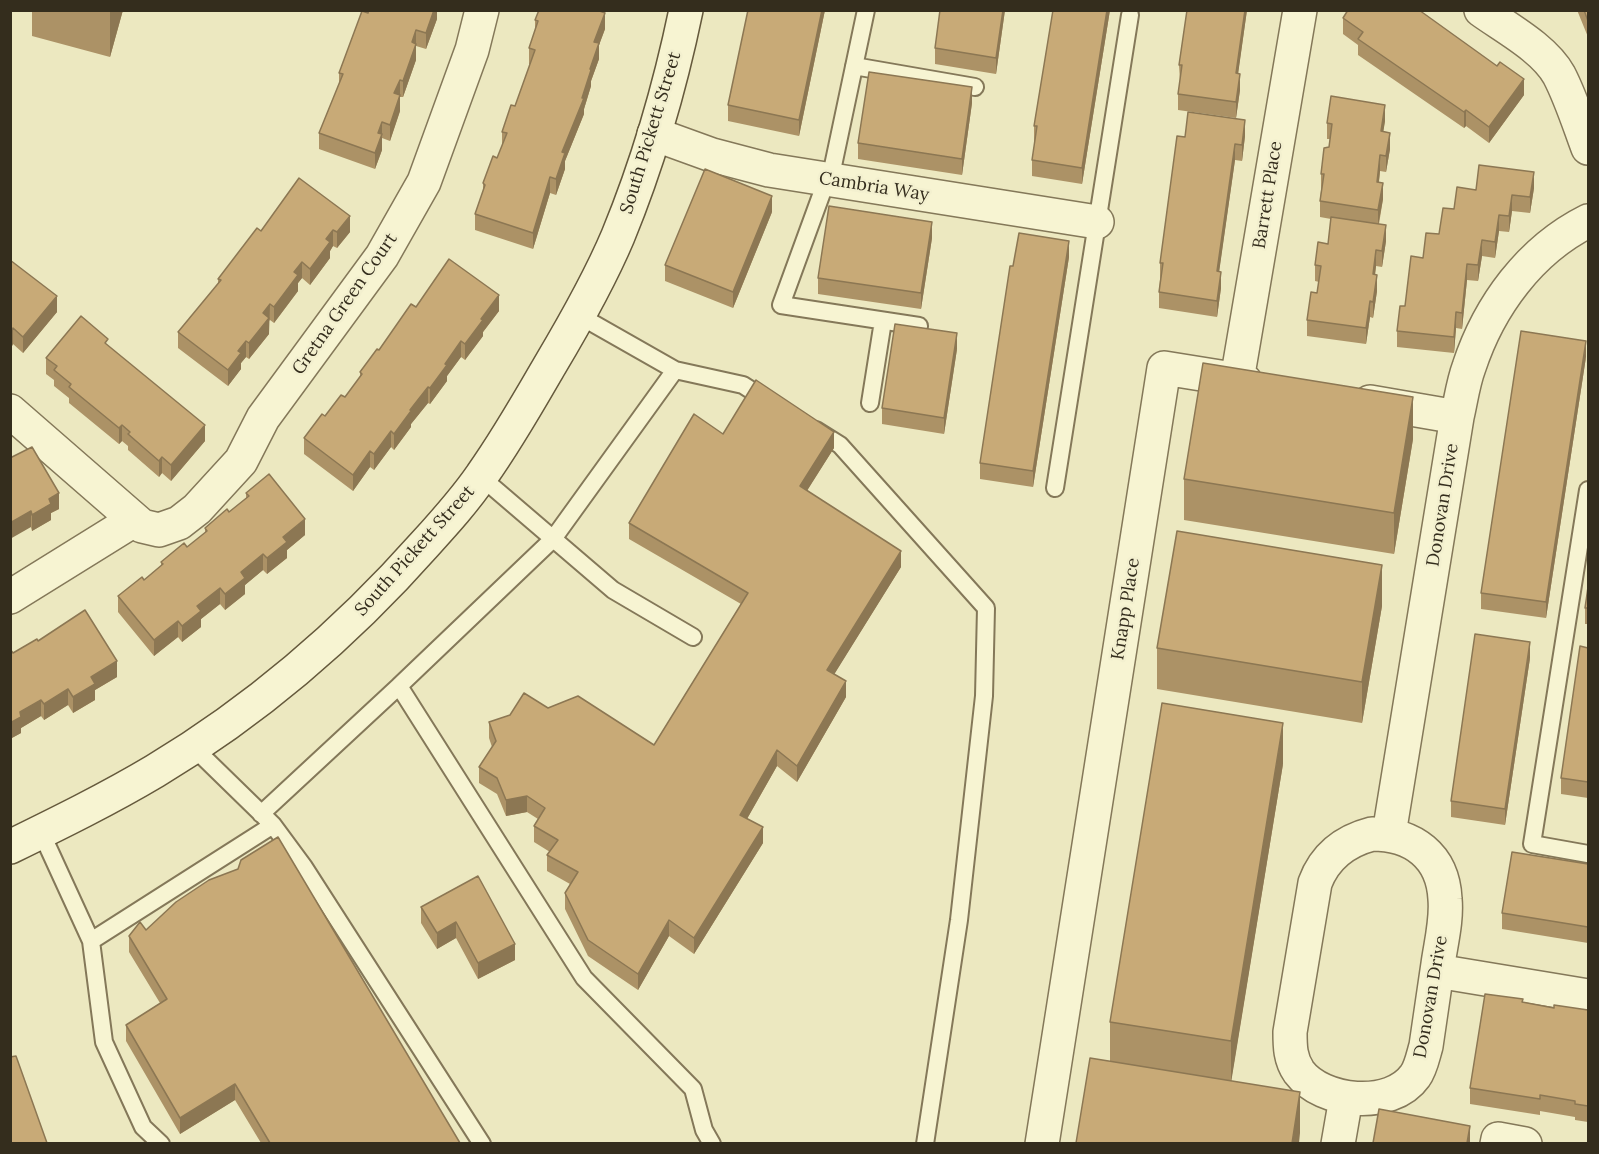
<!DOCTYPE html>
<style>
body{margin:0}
#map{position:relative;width:1599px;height:1154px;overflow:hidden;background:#ece8c0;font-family:Lora,serif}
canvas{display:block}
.frame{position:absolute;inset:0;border:12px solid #342d1d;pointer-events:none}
</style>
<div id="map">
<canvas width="1599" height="1154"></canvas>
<div class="frame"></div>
</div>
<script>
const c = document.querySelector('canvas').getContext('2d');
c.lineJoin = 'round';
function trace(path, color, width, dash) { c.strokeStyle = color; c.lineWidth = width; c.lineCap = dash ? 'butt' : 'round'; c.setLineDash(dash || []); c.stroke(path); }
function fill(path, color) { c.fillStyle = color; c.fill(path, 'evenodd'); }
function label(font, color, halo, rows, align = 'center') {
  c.font = font + ' Lora,serif'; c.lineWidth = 5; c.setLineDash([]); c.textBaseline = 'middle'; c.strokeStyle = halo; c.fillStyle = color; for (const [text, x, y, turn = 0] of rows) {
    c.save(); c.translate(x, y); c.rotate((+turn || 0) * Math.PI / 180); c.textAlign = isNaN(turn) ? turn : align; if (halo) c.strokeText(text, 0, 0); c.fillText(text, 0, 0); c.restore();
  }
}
const lane = new Path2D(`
 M854 66 975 87
 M827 179 781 305 919 326
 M830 180 866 10
 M580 316 675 370 743 385 768 401
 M675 370 553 539 399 686 584 978 693 1089 704 1130 712 1144
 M870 403 883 321
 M816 430 840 445 986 608 984 696 959 920 925 1144
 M481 477 613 590 693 637
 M1055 488 1130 15
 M1588 490 1532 844 1588 854
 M192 746 273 825 304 867 482 1144
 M261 814 399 686
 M41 832 91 941 104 1042 143 1127 161 1144
 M91 941 273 825`);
const street = new Path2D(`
 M1481 10C1506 28 1544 48 1559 75 1571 98 1579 124 1588 148
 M654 134 712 155 769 170 1097 222
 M1237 380 1300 10
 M1370 402 1457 417
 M10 411 142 526 159 530 179 523 197 509 241 461 263 418 382 256 424 182 472 50 482 10
 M10 597 134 520
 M1372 834C1413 834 1443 856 1445 899 1447 920 1441 943 1438 964 1434 991 1430 1018 1426 1046 1423 1056 1421 1068 1415 1076 1391 1110 1322 1103 1299 1072 1290 1059 1290 1046 1290 1032L1315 883C1325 856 1345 841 1372 834Z
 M1389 834 1457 417C1461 400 1463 383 1469 367 1489 306 1530 250 1588 221
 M1437 971 1588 996
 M1042 1144 1164 368 1245 381
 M1338 1144 1346 1098
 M1497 1144 1498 1139 1525 1144`);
const secondary = new Path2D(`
 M10 847C59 823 108 799 155 771 255 711 347 632 425 544 445 522 465 500 482 475 507 440 528 403 550 365 575 323 599 281 618 236 648 163 670 87 686 10`);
trace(lane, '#847859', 20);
trace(street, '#847859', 36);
trace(secondary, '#65593c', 36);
trace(lane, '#f7f4d2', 16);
trace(street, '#f7f4d2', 33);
trace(secondary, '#f7f4d2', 33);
fill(new Path2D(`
 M32 10H123L110 57 32 36Z
 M437 10V19L426 49 416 46V60L403 97H400V111L390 141 382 138V150L375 169 319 149V133L339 84V73L368 13Z
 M825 10 799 136 728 121V105Z
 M1005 10 996 74 935 64V48Z
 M1053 10H1110L1082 184 1032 176V160L1035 142H1034V126Z
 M1187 10H1247L1238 73 1240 90 1236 118 1178 110V94L1180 81 1179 65Z
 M1577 10H1588V37Z
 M1343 18 1524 95 1489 143 1466 126 1464 128 1358 55V45L1343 34Z
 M535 20 605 29 599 45V59L591 81V86L584 109V114L565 161V169L556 195 550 193 533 249 475 230V214L483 192V183L497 158 502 147V132L515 106 530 64H529V48L535 30Z
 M972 103 962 175 858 159V143Z
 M1385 121 1383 131 1390 149 1386 172 1380 171 1379 182 1383 199 1379 224 1386 241 1382 267 1376 266 1375 275 1377 291 1373 318 1370 317 1366 344 1307 336V320L1317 293 1319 282 1315 281V265L1328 244 1331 219 1320 217V201L1321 190V174L1329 147 1330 139H1327V123Z
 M1245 136 1242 161 1235 160 1219 271 1221 288 1217 317 1159 308V292L1160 279V263L1185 137Z
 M299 178 350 232 337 248 333 246 330 251V258L310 285 302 278 298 283V291L274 323 270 320 269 321V334L249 359 246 357 241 363V369L228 386 178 348V332L218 284V279L261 231Z
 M1534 188 1530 213 1512 211 1509 232 1499 231 1495 258 1482 256 1478 281 1467 280 1462 329 1456 328 1454 353 1397 347V331L1405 306 1423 258 1439 234 1454 209 1476 190Z
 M772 212 733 308 665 281V265Z
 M932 238 921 309 818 294V278Z
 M1069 257 1033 487 980 479V463L1013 266Z
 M10 260 57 312 23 353 13 344 11 348Z
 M416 307 499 311 483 332V336L465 360 461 357 447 376V381L430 404 428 403 411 424V427L394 450 391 447 374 470 370 467 353 491 304 454V438L345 397 360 377V372Z
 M108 346 205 441 171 481 162 473 159 477 128 450V446L122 441 119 444 69 403V398L54 386V380L46 374V358Z
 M957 349 944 434 882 424V408Z
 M1586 357 1546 618 1481 609V593Z
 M723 434 834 448 807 490 901 567 834 674 846 697 797 782 777 766 747 819 763 843 694 954 669 936 638 990 588 956 565 909V893L570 884 547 871V855L550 852 534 842V826L538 819 527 812 506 816 497 794 479 783V767L492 747 489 738V722L548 708 654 745 741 604 629 539V523Z
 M1413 439 1394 554 1184 520V479Z
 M10 458 59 509 51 513V520L32 531Z
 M246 493 305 535 287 550V558L267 574 263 570 245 585V594L225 610 220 604 201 619V627L182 642 178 637 154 656 118 612V596L144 580 161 566V562L187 547 205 533V528L229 512 246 498Z
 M1588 587V624H1585V608Z
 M1382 606 1362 723 1157 689V648Z
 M38 641 117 677 95 690V700L73 713 68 705 44 720 41 716 21 728V733L10 739V649L13 653Z
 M1588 648V798L1561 794V778Z
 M1530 658 1505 825 1451 817V801Z
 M1283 764 1231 1081 1300 1133 1110 1062V1022Z
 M1588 864V943L1502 929V913Z
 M478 876 515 960 478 979 456 938 437 949 421 923V907Z
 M146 930 460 1143H261L235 1100 180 1134 126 1041V1025L160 1003 129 952V936Z
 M1523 1003 1554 1008 1588 1010V1122L1575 1120V1117L1540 1111V1115L1470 1104V1088Z`), '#ac9266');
fill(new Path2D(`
 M110 10H123L110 57Z
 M434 10H437V19L426 49V33Z
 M822 10H825L799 136V120Z
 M1003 10H1005L996 74V58Z
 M1107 10H1110L1082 184V168Z
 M1245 10H1247L1236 89V73Z
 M605 13V29L599 45V59L591 81V86L584 109V114L565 161V169L556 195V179L562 152 582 98 590 69 594 42Z
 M416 30V60L403 97V81L412 42Z
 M1240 74V90L1236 118V102Z
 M1524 79V95L1489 143V127Z
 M400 80V96L394 93Z
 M972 87V103L962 175V159Z
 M400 95V111L390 141V125Z
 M1385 105V121L1381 147V131Z
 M1466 110V126L1464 128V112Z
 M1245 120V136L1242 161V145Z
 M382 122V150L375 169V153L378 133Z
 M1390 133V149L1386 172V156Z
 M1235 144V160L1217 287V271Z
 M1380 155V171L1377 198V182Z
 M1534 172V188L1530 213V197Z
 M550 177V193L533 249V233Z
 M1383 183V199L1378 226V210Z
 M1512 195V211L1509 232V216Z
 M772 196V212L733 308V292Z
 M1499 215V231L1495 258V242Z
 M350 216V232L337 248V232Z
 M932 222V238L921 309V293Z
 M1386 225V241L1382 267V251Z
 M333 230V246L330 251V258L310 285V269L326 239Z
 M1482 240V256L1478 281V265Z
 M1069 241V257L1033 487V471Z
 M1376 250V266L1373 290V274Z
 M302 262V278L298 283V291L274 323V307L294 272Z
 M1467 264V280L1462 329V313Z
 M1221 272V288L1217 317V301Z
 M1377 275V291L1373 318V302Z
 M499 295V311L483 332V336L465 360V344L481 319Z
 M57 296V312L23 353V337Z
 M1370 301V317L1366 344V328Z
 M270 304 269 334 249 359V343L263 313Z
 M1456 312V328L1454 353V337Z
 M13 328V344L11 348V332Z
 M957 333V349L944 434V418Z
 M246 341V357L241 363V369L228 386V370L238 351Z
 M461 341V357L447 376V381L430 404V388L445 364Z
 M1586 341V357L1546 618V602Z
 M428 387V403L411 424V427L394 450V434L410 410Z
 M1413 397V439L1394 554V513Z
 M122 425V441L119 444V428Z
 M205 425V441L171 481V465Z
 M391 431V447L374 470V454Z
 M834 432V448L800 502V486Z
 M370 451V467L353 491V475Z
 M162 457V473L159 477V461Z
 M59 493V509L51 513V520L32 531V515L49 499Z
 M31 511V527L10 539V523Z
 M305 519V535L287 550V558L267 574V558L283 537Z
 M901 551V567L827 686V670Z
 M263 554V570L245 585V594L225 610V594L241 572Z
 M1382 565V606L1362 723V682Z
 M220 588V604L201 619V627L182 642V626L197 606Z
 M178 621V637L154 656V640Z
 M1530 642V658L1505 825V809Z
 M117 661V677L95 690V700L73 713V697L91 677Z
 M846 681V697L797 782V766Z
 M68 689V705L44 720V704Z
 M41 700V716L21 728V733L10 739V723L20 712Z
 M1283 723V764L1231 1083V1041Z
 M777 750V766L740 831V815Z
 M527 796V812L506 816V800Z
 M763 827V843L694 954V938Z
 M669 920V936L638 990V974Z
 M456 922V938L437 949V933Z
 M515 944V960L478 979V963Z
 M235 1084V1100L180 1134V1118Z
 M1300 1092V1133L1299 1143H1292Z
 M1470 1126V1143H1467Z`), '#8c7753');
const building = new Path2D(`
 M369 10H434L426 33 416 30 412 42 416 44 403 81 400 80 394 93 400 95 390 125 382 122 378 133 382 134 375 153 319 133 343 74 339 73 362 11 368 13Z
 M539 10H597L605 13 594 42 599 43 590 69 591 70 582 98H584L562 152 565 153 556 179 550 177 533 233 475 214 485 185 483 183 493 156 497 158 507 133 502 132 511 105 515 106 535 50 529 48 538 21 535 20Z
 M748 10H822L799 120 728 105Z
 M940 10H1003L996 58 935 48Z
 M1053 10H1107L1082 168 1032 160 1037 126H1034Z
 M1187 10H1245L1236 73 1240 74 1236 102 1178 94 1182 65H1179Z
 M1348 10H1419L1497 66 1500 62 1524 79 1489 127 1466 110 1464 112 1358 39 1363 32 1343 18Z
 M1584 10H1588V21Z
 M869 72 972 87 962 159 858 143Z
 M1331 96 1385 105 1381 131 1390 133 1386 156 1380 155 1377 182 1383 183 1378 210 1320 201 1324 174H1321L1324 148 1329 147 1332 124 1327 123Z
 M1188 112 1245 120 1242 145 1235 144 1217 271 1221 272 1217 301 1159 292 1163 263H1160L1177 136 1185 137Z
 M1479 165 1534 172 1530 197 1512 195 1509 216 1499 215 1495 242 1482 240 1478 265 1467 264 1462 313 1456 312 1454 337 1397 331 1400 306H1405L1411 256 1423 258 1426 233 1439 234 1443 208 1454 209 1457 187 1476 190Z
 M705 169 772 196 733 292 665 265Z
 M299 178 350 216 337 232 333 230 326 239 330 242 310 269 302 262 294 272 298 275 274 307 270 304 263 313 269 318 249 343 246 341 238 351 241 353 228 370 178 332 221 280 218 279 257 228 261 231Z
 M829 206 932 222 921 293 818 278Z
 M1331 217 1386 225 1382 251 1376 250 1373 274 1377 275 1373 302 1370 301 1366 328 1307 320 1311 292 1317 293 1321 266 1315 265 1318 242 1328 244Z
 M1019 233 1069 241 1033 471 980 463 1010 266H1013Z
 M449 259 499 295 481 319 483 320 465 344 461 341 445 364 447 365 430 388 428 387 410 410 411 411 394 434 391 431 374 454 370 451 353 475 304 438 322 414 325 416 341 395 345 397 362 374 360 372 377 349 379 350 411 304 416 307Z
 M10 260 57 296 23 337 13 328 10 332Z
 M81 316 108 339 105 343 205 425 171 465 162 457 159 461 128 434 130 432 122 425 119 428 69 387 71 384 54 370 57 366 46 358Z
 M895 324 957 333 944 418 882 408Z
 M1521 331 1586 341 1546 602 1481 593Z
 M1203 363 1413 397 1394 513 1184 479Z
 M756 380 834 432 800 486 901 551 827 670 846 681 797 766 777 750 740 815 763 827 694 938 669 920 638 974 588 940 565 893 578 872 547 855 558 840 534 826 545 808 527 796 506 800 497 778 479 767 496 741 489 722 510 715 524 693 548 708 578 696 654 745 748 593 629 523 694 414 723 434Z
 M32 447 59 493 49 499 51 504 32 515 31 511 10 523V458Z
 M269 474 305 519 283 537 287 542 267 558 263 554 241 572 245 578 225 594 220 588 197 606 201 611 182 626 178 621 154 640 118 596 142 577 144 580 163 564 161 562 184 543 187 547 207 531 205 528 227 509 229 512 249 496 246 493Z
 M1177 531 1382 565 1362 682 1157 648Z
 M1588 587V608H1585Z
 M85 610 117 661 91 677 95 684 73 697 68 689 44 704 41 700 20 712 21 717 10 723V649L13 653 37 639 38 641Z
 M1475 634 1530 642 1505 809 1451 801Z
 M1580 646 1588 648V782L1561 778Z
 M1162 703 1283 723 1231 1041 1110 1022Z
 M278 837 460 1143H270L235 1084 180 1118 126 1025 167 999 129 936 140 922 146 930 176 902 209 880 238 869 241 860Z
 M1512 852 1588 864V927L1502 913Z
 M478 876 515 944 478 963 456 922 437 933 421 907Z
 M1485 994 1523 999 1522 1002 1554 1008V1005L1588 1010V1106L1575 1104V1101L1540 1095V1099L1470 1088Z
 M16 1056 47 1143H10V1057Z
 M1090 1058 1300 1092 1292 1143H1076Z
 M1379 1109 1470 1126 1467 1143H1373Z`);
fill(building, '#c8aa77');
trace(building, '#8c7753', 1.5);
label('18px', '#342d1d', '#f3f0cf', [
 ["South Pickett Street",651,133,-73],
 ["Cambria Way",874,187,9],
 ["Barrett Place",1268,195,-81],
 ["Gretna Green Court",345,304,-55],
 ["Donovan Drive",1443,505,-81],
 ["South Pickett Street",415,551,-48],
 ["Knapp Place",1126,609,-81],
 ["Donovan Drive",1431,997,-80]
]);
</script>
